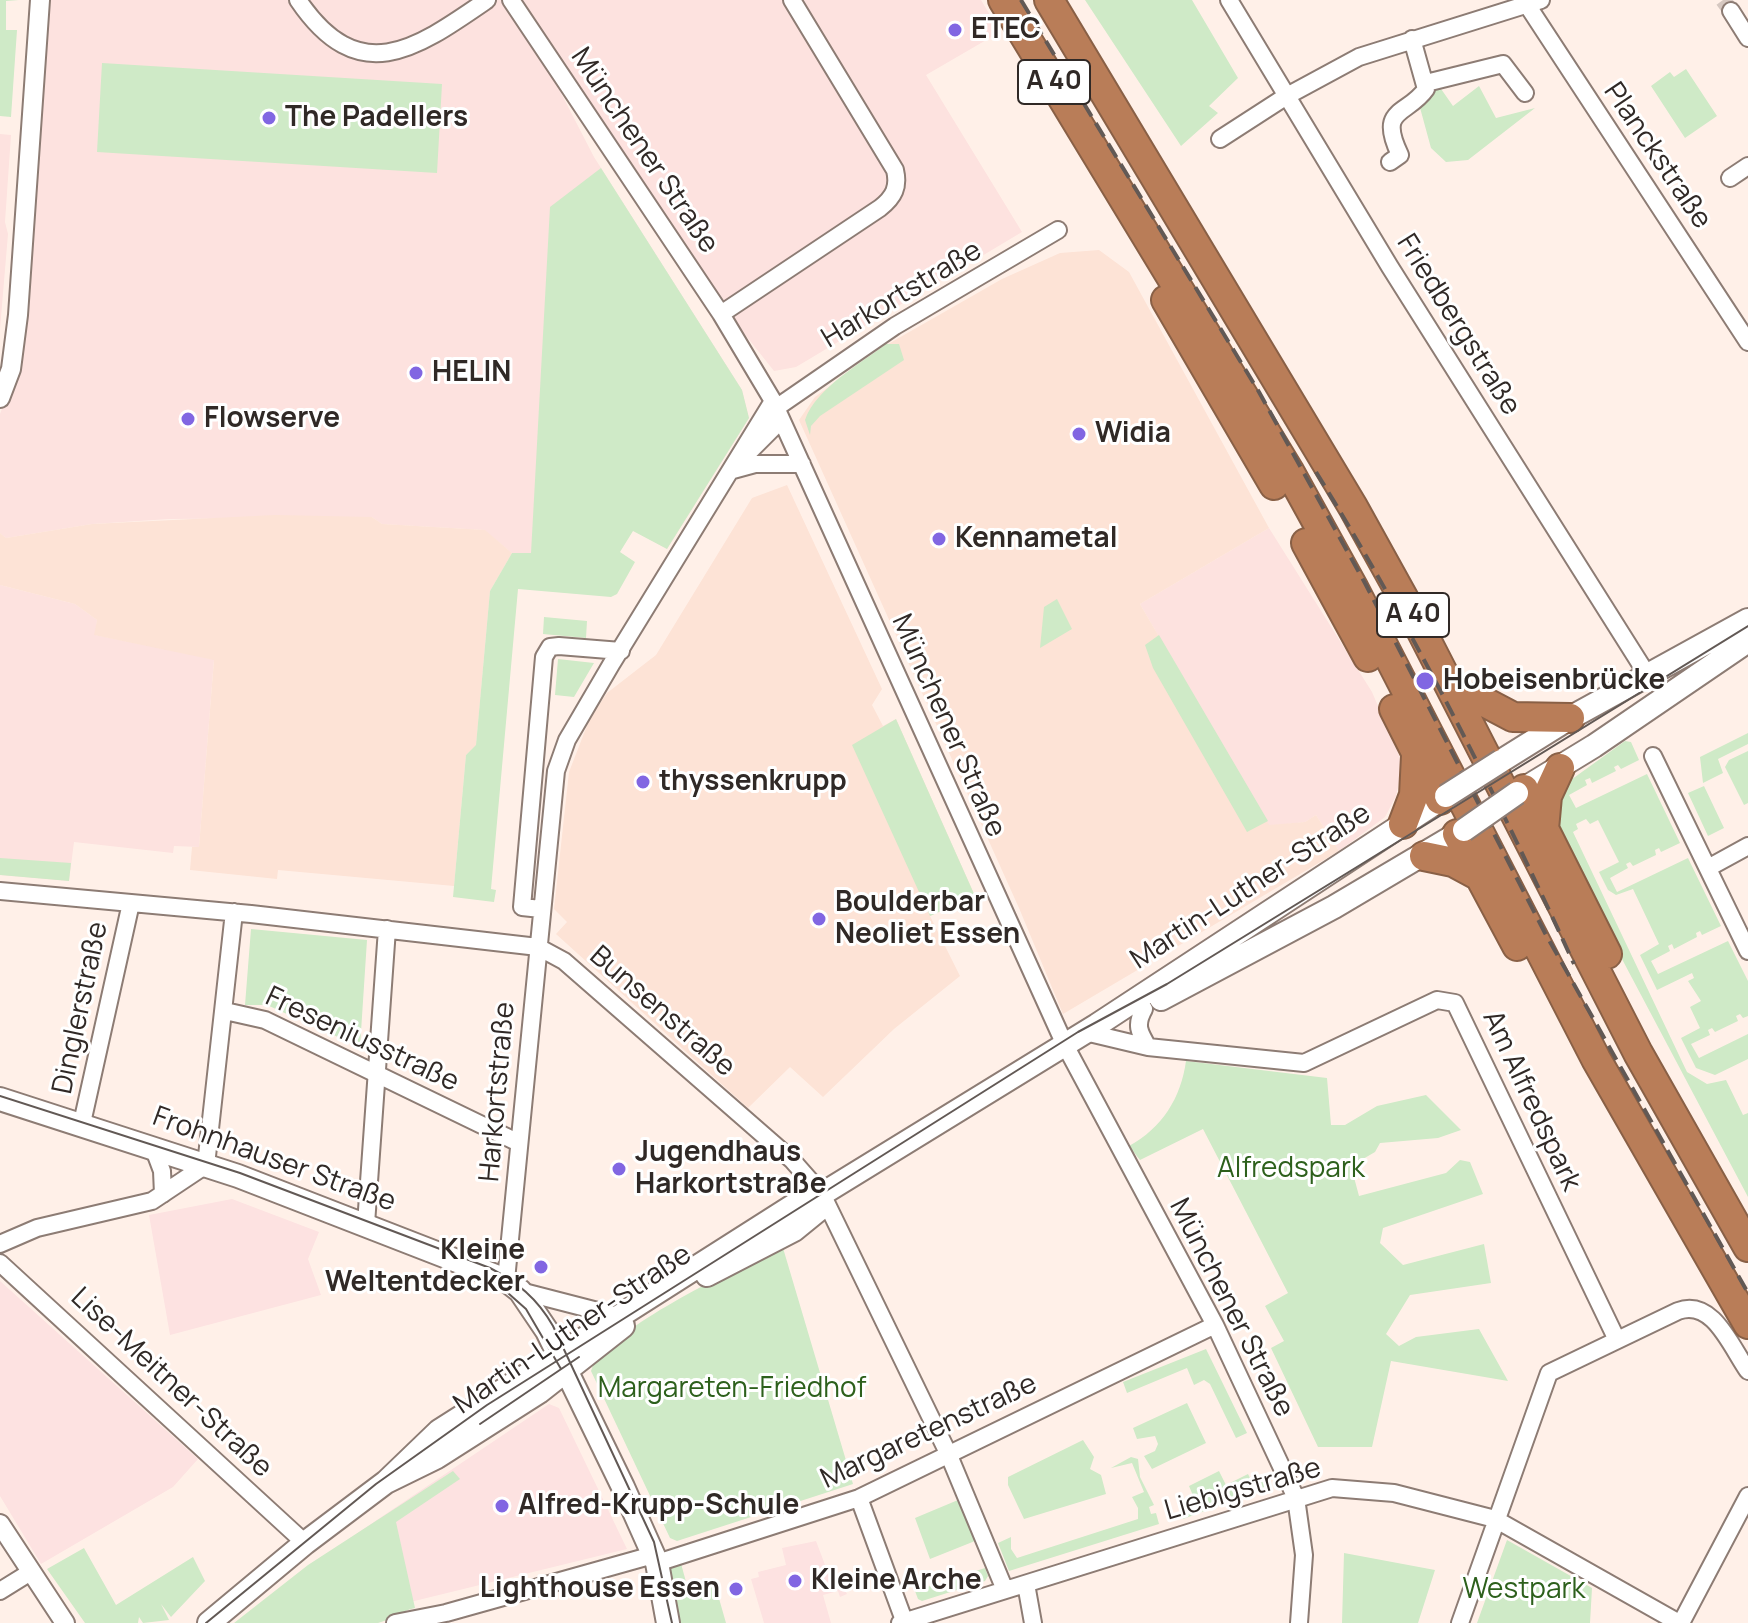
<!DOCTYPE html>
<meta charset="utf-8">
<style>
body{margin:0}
canvas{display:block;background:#fff0e8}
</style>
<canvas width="1748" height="1623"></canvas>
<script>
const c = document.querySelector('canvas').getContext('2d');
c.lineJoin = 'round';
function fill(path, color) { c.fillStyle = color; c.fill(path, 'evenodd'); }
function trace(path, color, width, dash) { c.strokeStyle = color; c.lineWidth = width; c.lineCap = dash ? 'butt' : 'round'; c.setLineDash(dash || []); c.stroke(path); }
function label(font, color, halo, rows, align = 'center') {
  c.font = font + ' Manrope,sans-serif'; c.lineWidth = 6; c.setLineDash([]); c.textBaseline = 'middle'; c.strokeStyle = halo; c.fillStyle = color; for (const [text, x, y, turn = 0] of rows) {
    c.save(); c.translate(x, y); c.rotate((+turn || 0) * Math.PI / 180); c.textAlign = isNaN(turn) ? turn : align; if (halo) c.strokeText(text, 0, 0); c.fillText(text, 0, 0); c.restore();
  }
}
fill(new Path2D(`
 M46 0H508L531 35 594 157 742 390 749 418 667 549 633 530 531 554 512 553 484 530 382 524 372 517 169 519 92 524 6 538 0 533V414L16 371Z
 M522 0H981L1000 32 926 75 1022 232 796 367 774 371 743 332Z
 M0 134 11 135 5 222 8 234 0 329Z
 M1269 528 1372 692 1399 755 1402 770 1396 796 1385 817 1339 851 1316 815 1305 822 1269 826 1140 604Z
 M0 585 75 604 97 620 95 635 214 659 199 847 174 846 173 853 74 842 69 881 0 875Z`), '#fde2df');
fill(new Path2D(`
 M1099 250 1129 272 1269 528 1140 604 1269 825 1305 822 1316 815 1339 851 1063 1014 1019 908 799 420 815 397 883 347 1002 279 1060 253Z
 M787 485 882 689 872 705 883 726 896 719 975 896 930 916 960 976 894 1029 823 1097 790 1067 748 1108 556 934 567 922 554 909 569 772 590 718 607 693 656 655 752 498Z
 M275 515 372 517 382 524 485 530 512 553 490 591 476 746 466 755 454 886 278 870 277 879 190 870 192 847H199L214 660 94 635 97 620 75 604 0 585V533L6 538 92 524Z`), '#fde3d6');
fill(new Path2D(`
 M232 1199 319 1232 308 1259 321 1295 170 1335 149 1215Z
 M0 1281 198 1459 173 1487 41 1564 0 1496Z
 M549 1404 559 1408 627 1549 353 1616 310 1565Z
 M816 1541 830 1578 837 1577 847 1594 840 1597 838 1591 823 1595 831 1623H764L751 1579 759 1577 758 1572 786 1565 782 1548Z`), '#fde2e1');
fill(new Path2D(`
 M0 0H19L6 1V30H17L11 117 0 116Z
 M1085 0H1192L1238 78 1209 106 1218 113 1181 146Z
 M102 63 442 84 437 173 97 152Z
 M1686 69 1717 116 1685 138 1651 86 1670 72 1674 77Z
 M1439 86 1453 106 1479 86 1496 118 1535 108 1468 160 1446 162 1431 148 1419 104Z
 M601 168 742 390 749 418 667 549 633 531 620 552 635 562 617 594 611 597 518 589 491 889 496 890 494 902 453 897 466 755 476 745 490 591 512 553H531L550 207Z
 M886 344H899L904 360 820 416 811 426 810 435 805 420C816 388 860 364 886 344Z
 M1057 599 1072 629 1040 648 1044 607Z
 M544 617 587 621 586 638 543 634Z
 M1159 635 1268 821 1247 832 1153 668 1145 645Z
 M558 659 594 663 574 697 555 695Z
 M896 719 975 896 930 916 852 745Z
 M1748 733V744L1718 759 1723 773 1703 783 1700 757Z
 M1625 741 1631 742 1639 760 1621 769 1618 765 1614 767 1616 771 1592 783 1590 778 1585 780 1587 785 1569 795 1576 808 1647 774 1680 843 1661 852 1659 848 1655 850 1656 855 1633 866 1630 862 1626 864 1628 868 1610 878 1617 892 1688 858 1721 926 1702 935 1700 931 1696 933 1697 937 1674 949 1672 944 1668 946 1670 951 1651 961 1658 974 1728 941 1748 981V1016L1743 1018 1740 1014 1736 1016 1738 1021 1715 1032 1712 1028 1708 1030 1710 1035 1691 1044 1699 1058 1748 1034V1059L1715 1075 1696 1068 1681 1038 1700 1028 1690 1007 1701 1001 1688 981 1694 978 1692 973 1657 990 1640 955 1659 944 1633 889 1616 895 1608 890 1599 872 1619 862 1598 820 1590 824 1586 819 1576 824 1578 829 1573 832 1687 1072 1707 1084 1726 1080 1743 1115 1748 1113V1197L1587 893 1556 824V801L1568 782Z
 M1748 751V803L1744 805 1725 767 1729 760Z
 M1704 786 1724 828 1708 836 1688 793Z
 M0 858 71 863 69 881 0 875Z
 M251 929 367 940 360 1047 267 1005H245Z
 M1186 1061 1327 1078 1331 1125H1345L1377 1106 1426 1095 1461 1130 1438 1138 1380 1143 1375 1152 1351 1166 1359 1196 1446 1173 1460 1160 1470 1162 1483 1194 1383 1228 1380 1243 1403 1265 1484 1244 1491 1283 1410 1295 1386 1334 1399 1346 1416 1337 1479 1329 1508 1381 1391 1361 1372 1447H1318L1271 1348 1284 1341 1265 1306 1288 1293 1203 1129 1140 1160 1129 1146C1162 1128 1181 1098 1186 1061Z
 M783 1248 853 1484 677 1541 670 1538 591 1371C606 1330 722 1277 762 1255Z
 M1206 1349 1247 1433 1236 1438 1210 1384 1204 1380 1194 1385 1187 1368 1127 1393 1123 1382Z
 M1187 1403 1206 1443 1152 1469 1144 1456 1155 1451 1158 1444 1155 1436 1137 1439 1133 1428Z
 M1083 1440 1094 1457 1090 1469 1101 1475 1106 1494 1024 1519 1008 1485V1477Z
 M1131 1457 1138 1459 1140 1477 1154 1505 1149 1507 1151 1514 1156 1513 1159 1524 1009 1571 998 1543 1011 1537V1549L1017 1558 1138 1519V1508L1132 1497 1144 1492 1132 1463 1111 1468Z
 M453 1471 460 1479 396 1522 415 1608C401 1611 393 1619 378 1623H234L308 1565Z
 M1219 1471 1226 1485 1248 1474 1250 1478 1268 1476 1272 1486 1183 1519 1182 1515 1197 1505 1189 1486Z
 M958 1500 975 1541 930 1559 915 1518Z
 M1507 1540 1592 1588 1590 1623H1477Z
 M84 1548 116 1605 193 1557 205 1581 171 1617 161 1604 169 1620 143 1623 139 1617 138 1623H85L47 1569Z
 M1344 1553 1435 1570 1418 1623H1342Z
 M680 1560 688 1589 714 1581 726 1623H677L667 1565Z
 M985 1568 988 1576 985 1581 922 1601 918 1599 915 1591Z`), '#cfeac7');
trace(new Path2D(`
 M1723 0 1731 11`), '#d6c8c1', 16, [16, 8]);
const minor = new Path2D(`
 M298 0C359 90 416 49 487 0
 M511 0 721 314 773 401 1065 1045 1215 1325 1296 1498 1304 1555 1299 1623
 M1229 0 1390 267 1648 676
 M1524 0 1748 342
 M1731 11 1748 38
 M1426 83 1503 64 1525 93
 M1220 139 1285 97 1359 57 1541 0
 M1390 162 1400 155C1377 107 1407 116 1426 89L1412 39
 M1730 178 1748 166
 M721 314 880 208C894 197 899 187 895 170L792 0
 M776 408 895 326 1058 230
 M750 451 781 420
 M733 470 755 464H802
 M1653 756 1748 951
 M1708 868 1748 846
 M0 891 251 914 538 947 564 961 792 1160 822 1194 948 1453 1005 1590
 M541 909 522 907 544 657 550 647 559 646 621 651
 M1144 1009C1135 1025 1139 1032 1148 1047
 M225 1011 265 1020 519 1143
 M1085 1032 1148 1047 1304 1063 1437 1000 1455 1003 1617 1340
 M82 1123 131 903
 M153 1147 162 1171 163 1194
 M366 1224 387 929
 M0 1244 37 1228 152 1201 206 1165 234 912
 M0 1263 305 1543
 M506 1280 556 771 567 740 612 663 773 401
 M520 1291 617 1316
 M859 1498 905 1623
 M657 1563 859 1498 1215 1325
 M1026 1584 1033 1623
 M0 1591 29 1573
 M395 1623 446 1613 653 1555
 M900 1623 1332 1488 1394 1493 1495 1519 1679 1623
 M1460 1623 1549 1373 1678 1311C1713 1298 1731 1347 1748 1371
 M1681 1623 1748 1496`);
const tertiary = new Path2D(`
 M0 398 11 369 18 315 40 0
 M0 1524 65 1623`);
const secondary = new Path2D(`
 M1501 761 1570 718 1748 620
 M1517 793 1594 746 1748 641
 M1161 999 1334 907 1464 830
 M0 1099 238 1176 506 1280 520 1291 547 1331 623 1487 657 1563 668 1623
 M707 1275 794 1230 821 1208 822 1194
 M386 1482 439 1431 799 1202 822 1194 1097 1025 1446 796
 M209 1623 305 1543 386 1482 437 1457 539 1392 623 1326`);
const motorway = new Path2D(`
 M1003 0 1289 471 1354 589 1596 1059 1748 1324
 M1049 0 1353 507 1420 628 1638 1053 1748 1247
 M1166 300 1274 485
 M1306 543 1368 657
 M1477 698 1513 717 1570 718
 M1394 709 1440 800
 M1524 789 1607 954
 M1403 824 1414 795 1416 756
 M1544 829 1547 796 1560 768
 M1457 834 1517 946
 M1424 856 1453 862 1479 876`);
trace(minor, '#8d7c74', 20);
trace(tertiary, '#8d7c74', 22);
trace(secondary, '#8d7c74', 26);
trace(motorway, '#896046', 32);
trace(minor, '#fff', 16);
trace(tertiary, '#fff', 18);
trace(secondary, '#fff', 22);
trace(motorway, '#b97d58', 28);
trace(new Path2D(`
 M0 1096 240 1173 490 1268C517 1282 537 1298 553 1326L654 1542 672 1623
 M491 1278 526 1309 561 1369
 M480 1424 579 1357
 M206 1623 376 1484 487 1405 1078 1032 1167 984 1748 626`), '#625955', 2);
trace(new Path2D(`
 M1021 0 1259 392 1366 585 1545 933 1748 1293
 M1316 472C1413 629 1497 796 1574 964`), '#625955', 4, [16, 8]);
const secondaryBridge = new Path2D(`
 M1446 796 1501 761
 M1464 830 1517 793`);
trace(secondaryBridge, '#8d7c74', 26, []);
trace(secondaryBridge, '#fff', 22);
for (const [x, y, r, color] of [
 [955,30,8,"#8166e2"],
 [269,118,8,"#8166e2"],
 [416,373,8,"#8166e2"],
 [188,419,8,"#8166e2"],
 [1079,434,8,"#8166e2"],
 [939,539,8,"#8166e2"],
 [1425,681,10,"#8166e2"],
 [643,782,8,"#8166e2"],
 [819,919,8,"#8166e2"],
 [619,1169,8,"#8166e2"],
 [541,1267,8,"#8166e2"],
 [502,1506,8,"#8166e2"],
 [795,1581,8,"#8166e2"],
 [736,1589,8,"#8166e2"]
]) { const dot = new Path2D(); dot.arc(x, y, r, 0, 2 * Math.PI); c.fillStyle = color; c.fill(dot); trace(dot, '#fff', 3); }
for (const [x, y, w] of [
 [1054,82,72],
 [1413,615,72]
]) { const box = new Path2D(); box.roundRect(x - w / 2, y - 22, w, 44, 6); c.fillStyle = '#fff'; c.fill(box); trace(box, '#302926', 2); }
label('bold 26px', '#302926', null, [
 ["A 40",1054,82],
 ["A 40",1413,615]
]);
label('bold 28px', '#302926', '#fff', [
 ["ETEC",971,30],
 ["The Padellers",285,118],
 ["HELIN",432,373],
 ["Flowserve",204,419],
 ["Widia",1095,434],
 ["Kennametal",955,539],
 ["Hobeisenbrücke",1443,681],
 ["thyssenkrupp",659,782],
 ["Boulderbar",835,903],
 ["Neoliet Essen",835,935],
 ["Jugendhaus",635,1153],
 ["Harkortstraße",635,1185],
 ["Kleine",525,1251,"right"],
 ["Weltentdecker",525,1283,"right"],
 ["Alfred-Krupp-Schule",518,1506],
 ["Kleine Arche",811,1581],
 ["Lighthouse Essen",720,1589,"right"]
], 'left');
label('28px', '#302926', '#fff', [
 ["Münchener Straße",644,151,56],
 ["Planckstraße",1657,156,56],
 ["Harkortstraße",902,295,-31],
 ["Friedbergstraße",1458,325,58],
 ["Münchener Straße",948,726,66],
 ["Martin-Luther-Straße",1251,887,-33],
 ["Dinglerstraße",81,1008,-78],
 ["Bunsenstraße",662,1012,41],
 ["Freseniusstraße",362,1040,25],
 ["Harkortstraße",498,1092,-85],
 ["Am Alfredspark",1531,1101,65],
 ["Frohnhauser Straße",274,1160,20],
 ["Münchener Straße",1231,1308,63],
 ["Martin-Luther-Straße",573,1330,-34],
 ["Lise-Meitner-Straße",171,1383,43],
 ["Margaretenstraße",929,1432,-25],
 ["Liebigstraße",1243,1490,-16]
]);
label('28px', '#2d601c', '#fff', [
 ["Alfredspark",1291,1169],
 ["Margareten-Friedhof",732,1389],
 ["Westpark",1524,1590]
]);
</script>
